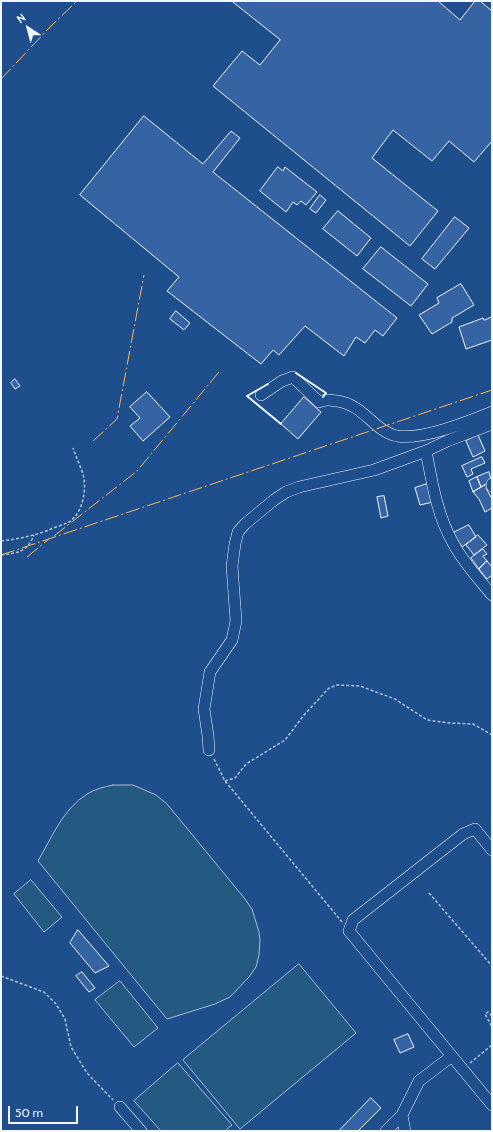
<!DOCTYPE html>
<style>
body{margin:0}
#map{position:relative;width:493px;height:1132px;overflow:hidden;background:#1f4e8c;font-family:Cabin,sans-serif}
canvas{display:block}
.frame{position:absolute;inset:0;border:2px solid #f2f6ff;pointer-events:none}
.north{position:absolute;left:8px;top:8px;width:40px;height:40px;-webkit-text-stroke:3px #1f4e8c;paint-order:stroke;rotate:324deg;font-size:11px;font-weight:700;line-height:16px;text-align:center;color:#f2f6ff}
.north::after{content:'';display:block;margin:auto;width:14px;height:18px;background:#f2f6ff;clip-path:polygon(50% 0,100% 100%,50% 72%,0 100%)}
.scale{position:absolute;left:8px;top:1106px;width:70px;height:18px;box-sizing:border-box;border:2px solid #f2f6ff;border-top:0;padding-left:5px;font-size:12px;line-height:14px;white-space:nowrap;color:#f2f6ff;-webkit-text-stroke:3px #1f4e8c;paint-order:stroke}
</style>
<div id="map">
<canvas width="493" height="1132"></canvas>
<div class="frame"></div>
<div class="north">N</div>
<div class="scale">50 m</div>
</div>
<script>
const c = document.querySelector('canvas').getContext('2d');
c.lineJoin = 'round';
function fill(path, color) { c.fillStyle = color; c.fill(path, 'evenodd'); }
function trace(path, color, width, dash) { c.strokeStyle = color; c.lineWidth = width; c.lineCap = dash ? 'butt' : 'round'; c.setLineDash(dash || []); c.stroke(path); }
const green = new Path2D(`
 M113 785H133L156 795 167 804 245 899 252 909 259 932 260 940 259 955 256 967 249 977 230 997 215 1004 167 1019 38 861C52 837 63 809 87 794 95 789 104 787 113 785Z
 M31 880 62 917 44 932 14 894Z
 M299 964 356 1033 240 1129 183 1060Z
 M120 981 158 1028 134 1047 95 1000Z
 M178 1063 232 1125 225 1131H161L134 1101Z`);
fill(green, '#245a82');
trace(green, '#a8bbd7', 1);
const building = new Path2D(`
 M232 1H438L460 20 475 1H480L492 11V141L474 162 449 141 432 161 393 130 372 158 438 211 410 246 213 86 242 51 260 65 280 40Z
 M144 116 203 164 231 131 240 138 213 172 397 318 383 336 375 330 365 343 356 337 344 356 305 326 279 355 273 350 261 364 167 291 179 277 80 195Z
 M278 167 283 171 285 167 317 192 306 205 301 201 297 205 293 202 286 212 260 191Z
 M320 195 326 200 316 213 310 209Z
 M338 211 371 238 357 256 323 229Z
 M455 217 469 228 435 269 422 259Z
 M381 247 428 284 411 306 363 269Z
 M461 284 474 305 452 318V322L432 334 419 315 439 303 437 298Z
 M176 311 190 323 184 330 170 319Z
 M492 317V340L466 349 459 327 483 318 484 320Z
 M15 379 20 386 15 389 11 383Z
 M147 392 170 417 143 441 130 426 140 418 130 407Z
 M304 397 321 412 298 439 281 424Z
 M478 435 485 451 473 457 466 441Z
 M482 457 485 463 471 469 473 474 467 477 462 466Z
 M489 472 491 480 490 482 481 487 477 477Z
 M477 477 481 487 473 492 469 481Z
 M490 482 486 488 492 499V508L485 512 479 499 473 492Z
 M427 484 433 502 420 505 415 488Z
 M384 496 388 516 381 518 377 497Z
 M469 525 476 537 462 547 453 533Z
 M478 535 487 545 474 555 466 545Z
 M483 549 487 554 483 556 487 561 479 569 471 558Z
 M487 561 492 567V575L487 579 479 569Z
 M78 930 109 966 95 973 70 943Z
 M82 972 95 988 89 992 76 976Z
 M408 1034 414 1047 400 1053 394 1040Z
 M371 1098 381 1108 358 1131H339Z`);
fill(building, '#3563a3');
trace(building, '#f2f6ff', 1);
const minor = new Path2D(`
 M261 395 282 381 293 377 319 402C326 399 330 400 337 401 365 405 373 431 397 436 423 440 467 422 492 412
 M492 424 447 441 426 451C432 482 437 515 453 543 463 562 478 578 492 595
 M492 484V486
 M209 750 208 736 204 709 210 672 232 640 236 621 232 566 235 544 238 532 245 524 274 500 286 492 299 487 374 470 426 451
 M492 850 475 829 463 834 353 920 349 931 492 1105
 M120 1107 141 1131
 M386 1131 402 1115
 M405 1131 402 1115 419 1081 452 1056`);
trace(minor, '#f2f6ff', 12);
trace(new Path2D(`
 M1 541C18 539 33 536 49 530 55 527 63 525 69 522 83 513 87 489 83 474 80 465 76 457 73 448
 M1 555C18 553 27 552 34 535
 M214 759 225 781 342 922
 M225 781 235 778 246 764 285 740 304 715 329 688 337 685 360 686 395 699 427 720 449 723 473 724 492 735
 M429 893 492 966
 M1 976 44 992 56 1004 65 1019 71 1047 87 1073 113 1100
 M492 1016 488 1012 485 1014 492 1027
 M470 1063 492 1045`), '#b3c4dc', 1.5, [3, 2]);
trace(minor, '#1f4e8c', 11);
trace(new Path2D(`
 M296 373 326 393 323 397
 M268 384 247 396 281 424`), '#f2f6ff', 2);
trace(new Path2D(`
 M1 79 50 27 77 1
 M93 441 117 419 144 275
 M54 536 137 471 219 372
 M1 555 492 390
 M27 557 49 539`), '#ffb74d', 1, [14, 3, 2, 3]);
</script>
